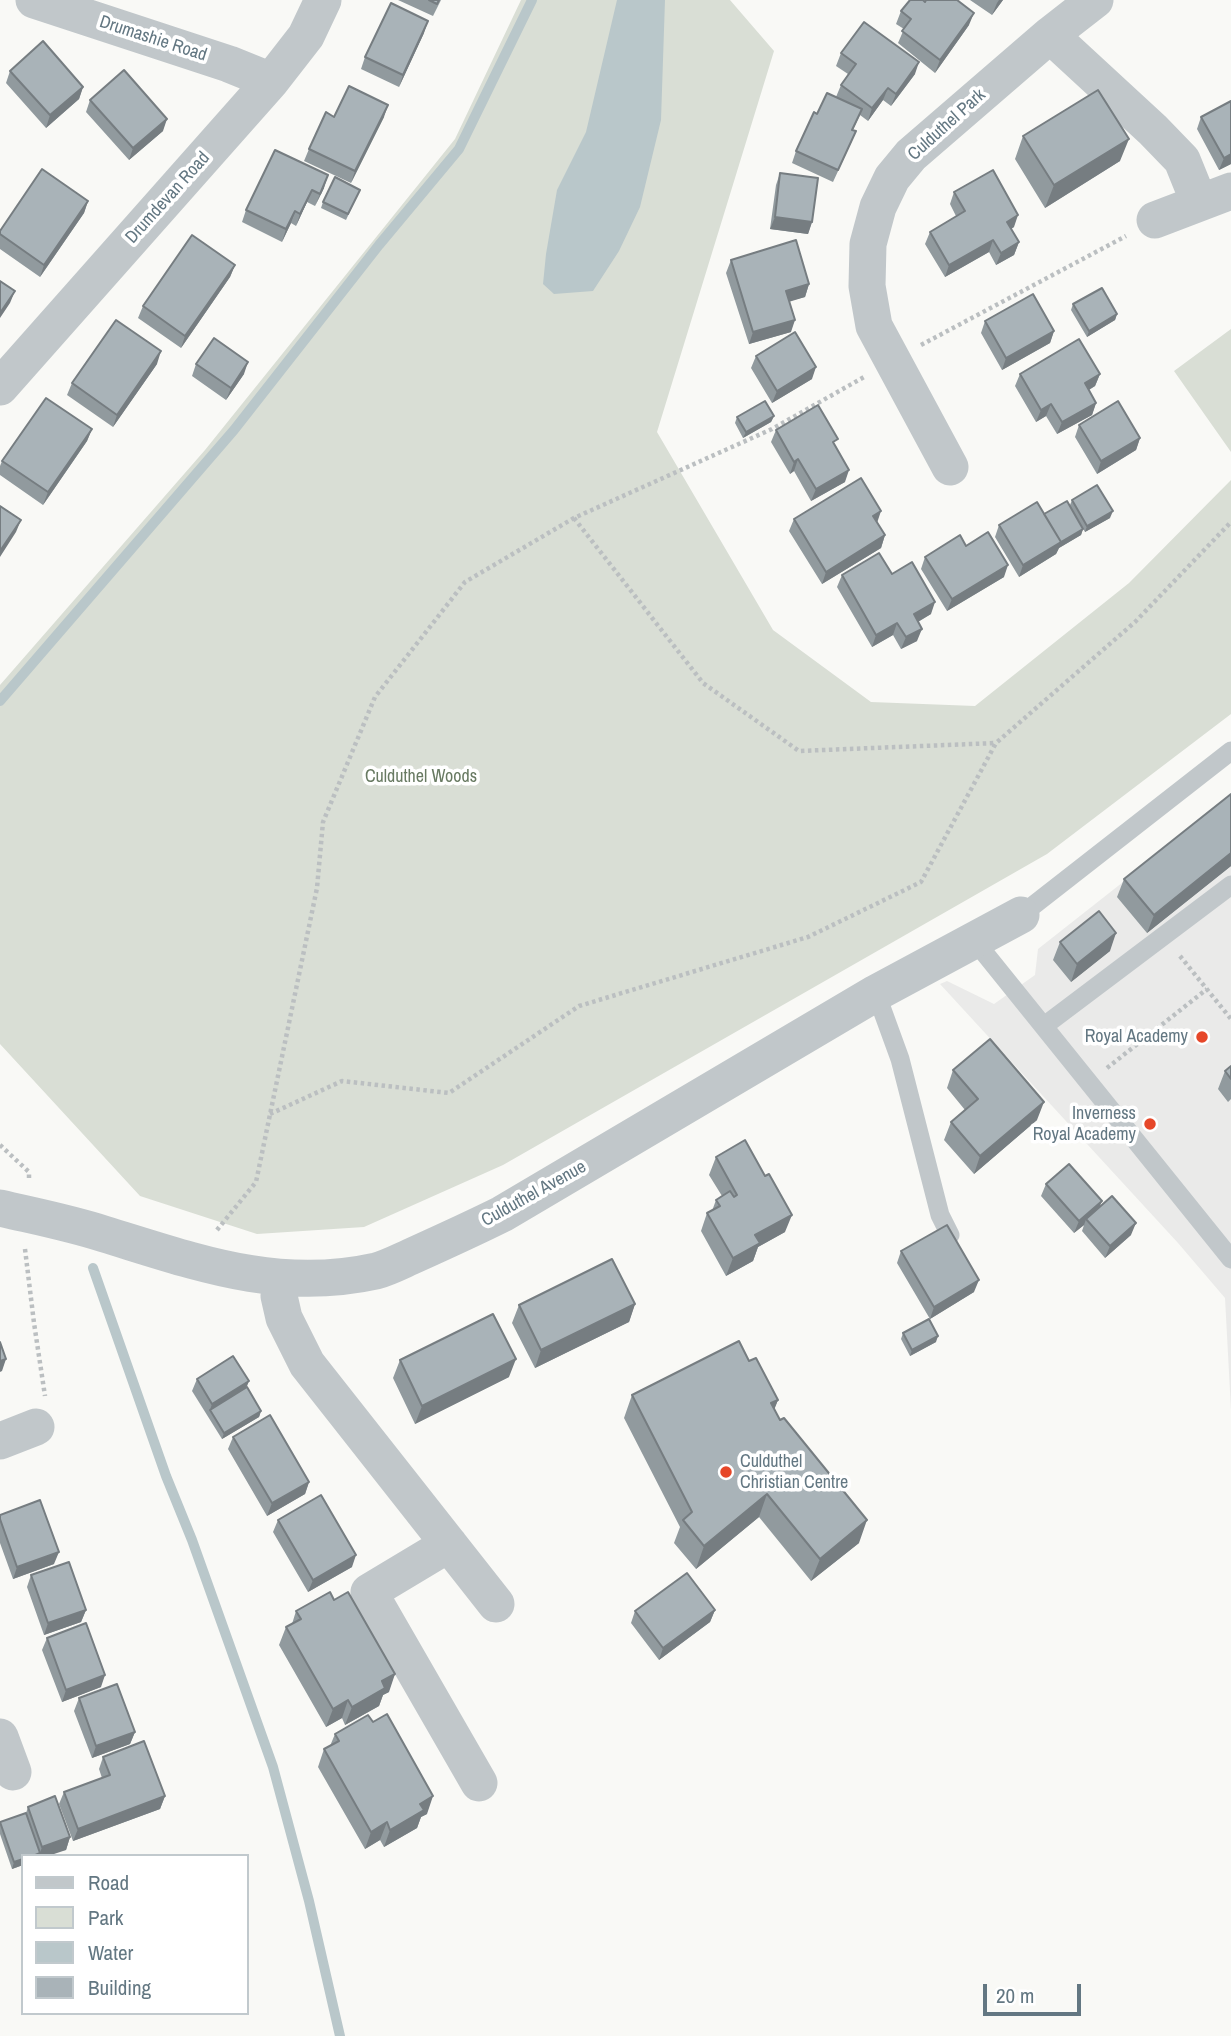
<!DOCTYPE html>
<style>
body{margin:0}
#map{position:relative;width:1231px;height:2036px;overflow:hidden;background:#f9f9f6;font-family:"Archivo Narrow",sans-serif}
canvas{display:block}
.legend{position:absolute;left:21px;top:1854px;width:228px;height:161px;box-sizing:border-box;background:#fff;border:2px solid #c1c9cd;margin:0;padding:9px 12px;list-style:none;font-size:21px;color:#637782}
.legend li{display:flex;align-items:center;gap:14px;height:35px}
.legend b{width:35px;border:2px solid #c1c9cd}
.scale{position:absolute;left:983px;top:1984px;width:98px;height:32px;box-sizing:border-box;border:4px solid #637782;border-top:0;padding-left:9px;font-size:21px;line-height:24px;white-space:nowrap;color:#637782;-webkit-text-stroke:5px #fff;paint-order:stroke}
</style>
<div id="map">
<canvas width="1231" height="2036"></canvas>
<ul class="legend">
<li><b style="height:9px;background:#c1c7ca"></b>Road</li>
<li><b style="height:19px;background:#d9ded5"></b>Park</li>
<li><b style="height:19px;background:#b9c7ca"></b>Water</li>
<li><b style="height:19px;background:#a9b3b8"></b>Building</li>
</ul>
<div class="scale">20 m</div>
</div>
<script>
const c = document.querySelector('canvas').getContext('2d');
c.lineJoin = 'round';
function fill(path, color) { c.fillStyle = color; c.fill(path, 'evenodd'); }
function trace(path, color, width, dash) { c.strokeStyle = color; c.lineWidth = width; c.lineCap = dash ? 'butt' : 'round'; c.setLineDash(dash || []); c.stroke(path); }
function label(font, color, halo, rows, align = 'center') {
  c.font = font + ' "Archivo Narrow",sans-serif'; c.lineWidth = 7; c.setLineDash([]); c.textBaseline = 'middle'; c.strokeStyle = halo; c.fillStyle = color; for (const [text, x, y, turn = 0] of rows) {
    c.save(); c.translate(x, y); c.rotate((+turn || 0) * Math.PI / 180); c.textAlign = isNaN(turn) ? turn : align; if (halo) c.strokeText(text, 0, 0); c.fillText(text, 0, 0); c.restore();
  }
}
fill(new Path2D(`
 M1231 797V1410L1225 1298 1178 1243 940 984 947 981 994 1004 1035 975 1038 949Z`), '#eaeae9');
fill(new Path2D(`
 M521 0H730L774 51 657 432 773 630 871 702 975 706 1129 583 1231 480V714L1047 854 503 1165 364 1227 257 1234 140 1196 0 1044V685L205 450 455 139Z
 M1231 329V452L1174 371Z`), '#d9ded5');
fill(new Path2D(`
 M617 0H665L661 120 640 207 619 251 593 291 554 294 543 284 546 254 557 190 586 132Z`), '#b9c7ca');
trace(new Path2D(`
 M0 701 234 430 379 245 459 149 532 0
 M93 1268 166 1476 192 1540 273 1767 309 1901 340 2036`), '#b9c7ca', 10);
trace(new Path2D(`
 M921 345 1126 236
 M574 518 703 683 799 751 996 743
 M1180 956 1231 1019
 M1107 1068 1207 989
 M270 1114 342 1081 449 1093 579 1006 808 937 921 882 996 743 1135 622 1231 522
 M0 1145 29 1172V1181
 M217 1230 256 1182 317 888 323 822 375 697 465 582 574 518 772 429 864 377
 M25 1249 34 1323 45 1396`), '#bbbfc1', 4.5, [3.5, 3.5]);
trace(new Path2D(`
 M1021 915 1231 751
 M974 940 1231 1259
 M876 993 900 1059 940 1215 950 1235
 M1044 1026 1231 885`), '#c1c7ca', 19);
trace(new Path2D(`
 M34 0 229 64 271 81
 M1050 35 1153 130 1182 160 1199 202
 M1155 220 1231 191
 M0 387 271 81 306 36 323 0
 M950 467 874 326 867 286 868 244 878 207 892 178 911 155 1050 35 1095 0
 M0 1208C34 1216 70 1223 104 1234 196 1262 277 1293 376 1271 387 1268 399 1262 410 1257 441 1243 472 1229 502 1214L876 993 1021 915
 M280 1278 279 1296 284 1318 307 1364 496 1604
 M0 1441 36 1427
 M449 1544 369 1592 479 1783
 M0 1737 13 1772`), '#c1c7ca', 37);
fill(new Path2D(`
 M398 0H441L433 16Z
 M970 0H1003L992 15Z
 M901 11 969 25 935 73 898 43 904 29 896 24Z
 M424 33 399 87 361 69 365 57Z
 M841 53 915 74 891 106 883 100 868 121 860 115 853 130 856 131 851 143 833 182 792 163 796 151 817 114 836 97 841 85 848 74 836 66Z
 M10 71 83 87 79 99 46 128 6 83Z
 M90 100 163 131 129 160 86 112Z
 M334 117H384L351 183 304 161 309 149Z
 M1201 117 1231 164 1219 170 1197 129Z
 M1023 136 1120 161 1045 208 1015 159Z
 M275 150 324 188 315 206 307 202 296 226 291 223 282 242 242 222 246 210Z
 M780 173 812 222 808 234 770 229 776 185Z
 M360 190 346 220 321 208 323 202Z
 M954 192 1014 227 1011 229 1019 242 1014 255 996 265 989 252 945 277 925 244 930 232 956 216 950 204Z
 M88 201 84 213 40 277 0 249V231Z
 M731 260 809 284 805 297 789 301 791 332 749 344 726 273Z
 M235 265 230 277 181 348 138 318 143 306Z
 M1073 304 1117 314 1115 320 1087 337 1071 310Z
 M985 321 1054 331 1050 343 1002 370 981 333Z
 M756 356 812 379 772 403 751 368Z
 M157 364 113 427 67 395 72 383Z
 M196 364 244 374 226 400 192 376Z
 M1020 374H1100L1095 386 1089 390 1096 403 1092 415 1057 434 1046 416 1036 422 1015 386Z
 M774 416 771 422 743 438 735 423 737 417Z
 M1079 425 1140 438 1136 450 1097 474 1075 437Z
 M92 429 87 441 43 505 0 475V466L2 461Z
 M776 430 835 446 845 482 811 501 794 471 790 474 771 442Z
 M1072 500 1110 518 1085 532 1081 525 1083 529 1081 535 1059 548 1056 554 1019 577 995 537 999 525 1044 514 1070 505Z
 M794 519 877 523 885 535 881 548 822 584 789 531Z
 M966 546 1004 577 947 611 921 569 925 557Z
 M892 574 931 614 918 622 917 641 901 649 893 635 872 647 837 587 842 575Z
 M1231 794V866L1147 933 1117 897 1124 879Z
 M1060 942 1110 951 1071 982 1053 960Z
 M1231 1066V1099L1228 1102 1218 1089 1225 1071Z
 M953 1070 1037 1120 974 1174 944 1140 951 1122 965 1110 947 1088Z
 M716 1157 785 1232 758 1247 753 1261 726 1276 701 1231 707 1213 712 1211 716 1200 722 1196 709 1175Z
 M1046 1184 1102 1201 1099 1207 1131 1235 1105 1258 1082 1231 1084 1225 1074 1233 1041 1196Z
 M901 1251 974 1292 930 1319 897 1263Z
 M635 1304 629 1322 535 1368 512 1323 519 1305Z
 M903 1333 936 1342 910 1356 901 1339Z
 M400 1360 509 1377 415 1424 393 1378Z
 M749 1361 778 1400 774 1409 780 1420 859 1543 811 1581 759 1517 696 1569 674 1543 680 1527 624 1418 632 1395Z
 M197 1379 247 1387 261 1411 259 1417 222 1439 192 1391Z
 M233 1437 309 1482 305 1494 267 1516 228 1449Z
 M0 1515 54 1564 13 1579 0 1543Z
 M278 1520 352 1567 308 1592 273 1532Z
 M31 1575 86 1610 81 1622 44 1635 27 1587Z
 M715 1610 710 1622 659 1660 631 1623 635 1611Z
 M296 1611 389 1692 383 1695 379 1706 345 1725 342 1718 326 1727 279 1645 286 1627 292 1624Z
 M47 1638 101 1687 62 1702 42 1650Z
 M79 1698 135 1732 130 1744 92 1758 74 1711Z
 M335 1734 427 1814 421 1817 417 1828 384 1847 380 1840 365 1849 318 1767 324 1749 330 1746Z
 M103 1757 165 1796 160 1809 73 1841 59 1804 64 1792 102 1778 99 1769Z
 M28 1807 70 1837 66 1850 23 1856V1865L12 1869 0 1834V1822L26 1813Z`), '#919a9e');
fill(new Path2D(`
 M999 0H1003L992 15 997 3Z
 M974 13 969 25 935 73 940 60Z
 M428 21 424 33 399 87 403 75Z
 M919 62 915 74 891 106 896 94Z
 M83 87 79 99 46 128 50 115Z
 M888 88 883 100 868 121 872 108Z
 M388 105 384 117 351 183 355 171Z
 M167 119 163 131 129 160 133 148Z
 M1129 139 1120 161 1045 208 1054 185Z
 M1231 154V164L1219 170 1224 158Z
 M328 175 324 188 315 206 320 194Z
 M312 190 307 202 296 226 300 214Z
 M88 201 84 213 40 277 44 265Z
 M295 211 291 223 282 242 286 229Z
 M1018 215 1014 227 1002 234 1007 222Z
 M775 217 812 222 808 234 770 229Z
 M993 240 989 252 945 277 949 265Z
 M1019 242 1014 255 996 265 1001 253Z
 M235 265 230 277 181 348 185 336Z
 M809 284 805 297 782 304 786 291Z
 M15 291 10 303 0 318V313Z
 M1117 314 1115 320 1087 337 1089 331Z
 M795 320 791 332 749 344 753 332Z
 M1054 331 1050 343 1002 370 1006 358Z
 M161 351 157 364 113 427 117 415Z
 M248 362 244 374 226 400 231 388Z
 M816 367 812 379 772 403 777 391Z
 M1100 374 1095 386 1080 395 1085 383Z
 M1096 403 1092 415 1057 434 1062 422Z
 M1051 404 1046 416 1036 422 1041 410Z
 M774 416 771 422 743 438 746 432Z
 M92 429 87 441 43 505 48 492Z
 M1140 438 1136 450 1097 474 1101 461Z
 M798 459 794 471 790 474 794 462Z
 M849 470 845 482 811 501 816 489Z
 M881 511 877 523 873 516Z
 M1113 511 1110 518 1085 532 1087 526Z
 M21 520 16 532 0 557V551Z
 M1083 529 1081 535 1059 548 1056 554 1019 577 1023 565Z
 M885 535 881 548 822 584 826 572Z
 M1008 565 1004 577 947 611 952 599Z
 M935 602 931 614 909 627 914 614Z
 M897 623 893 635 872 647 876 635Z
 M922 629 917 641 901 649 906 637Z
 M1231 853V866L1147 933 1154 915Z
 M1116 933 1110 951 1071 982 1077 964Z
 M1044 1102 1037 1120 974 1174 980 1156Z
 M1102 1201 1097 1213 1086 1219 1084 1225 1074 1233 1079 1221Z
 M792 1215 785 1232 758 1247 753 1261 726 1276 733 1258 755 1235Z
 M1136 1223 1131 1235 1105 1258 1110 1246Z
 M979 1280 974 1292 930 1319 934 1307Z
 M635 1304 629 1322 535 1368 541 1350Z
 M938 1336 936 1342 910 1356 912 1350Z
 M6 1359 2 1371 0 1372V1361Z
 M516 1359 509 1377 415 1424 422 1406Z
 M249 1381 244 1394 210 1410 212 1404Z
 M778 1400 769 1423 771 1403Z
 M261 1411 259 1417 222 1439 224 1433Z
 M309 1482 305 1494 267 1516 272 1503Z
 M767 1494 759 1517 696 1569 704 1546Z
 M867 1520 859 1543 811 1581 820 1559Z
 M59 1552 54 1564 13 1579 17 1567Z
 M356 1555 352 1567 308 1592 313 1580Z
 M86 1610 81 1622 44 1635 48 1623Z
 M715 1610 710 1622 659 1660 663 1648Z
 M395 1674 389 1692 383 1695 379 1706 345 1725 352 1707 382 1681Z
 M105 1675 101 1687 62 1702 66 1690Z
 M348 1700 342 1718 326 1727 333 1709Z
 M135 1732 130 1744 92 1758 96 1746Z
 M165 1796 160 1809 73 1841 78 1829Z
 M433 1796 427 1814 421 1817 417 1828 384 1847 390 1830 420 1804Z
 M387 1822 380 1840 365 1849 371 1832Z
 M70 1837 66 1850 48 1856H33L40 1853 42 1847Z
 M23 1859V1865L12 1869 14 1862Z`), '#767d81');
const building = new Path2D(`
 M429 0H439L437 4Z
 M910 0H923L925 2 926 0H957L974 13 940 60 902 31 911 19 901 11Z
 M391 3 428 21 403 75 365 57Z
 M864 22 919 62 896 94 888 88 872 108 841 85 856 64 841 53Z
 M43 41 83 87 50 115 10 71Z
 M124 70 167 119 133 148 90 100Z
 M349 86 388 105 355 171 309 149 326 112 334 117Z
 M1098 90 1129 139 1054 185 1023 136Z
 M827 93 862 109 852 130 856 131 838 170 796 151 814 112 817 114Z
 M1231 101V154L1224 158 1201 117Z
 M275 150 328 175 320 194 312 190 300 214 295 211 286 229 246 210Z
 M42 169 88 201 44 265 0 234V231Z
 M993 170 1018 215 1007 222 1019 242 1001 253 993 240 949 265 930 232 965 211 954 192Z
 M780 173 818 178 812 222 775 217Z
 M335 177 360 190 348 214 323 202Z
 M192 235 235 265 185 336 143 306Z
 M796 240 809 284 786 291 795 320 753 332 731 260Z
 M0 281 15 291 0 313Z
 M1102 288 1117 314 1089 331 1073 304Z
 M1033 294 1054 331 1006 358 985 321Z
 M116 320 161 351 117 415 72 383Z
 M795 332 816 367 777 391 756 356Z
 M214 338 248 362 231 388 196 364Z
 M1079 339 1100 374 1085 383 1096 403 1062 422 1051 404 1041 410 1020 374Z
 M46 398 92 429 48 492 2 461Z
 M765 401 774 416 746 432 737 417Z
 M1118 401 1140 438 1101 461 1079 425Z
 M818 405 838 439 833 442 849 470 816 489 798 459 794 462 776 430Z
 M861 478 881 511 873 516 885 535 826 572 794 519Z
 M1097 485 1113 511 1087 526 1072 500Z
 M1067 501 1083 529 1061 542 1044 514Z
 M1037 502 1061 542 1023 565 999 525Z
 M0 506 21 520 0 551Z
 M988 532 1008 565 952 599 925 557 960 535 966 546Z
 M879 553 892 574 912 562 935 602 914 614 922 629 906 637 897 623 876 635 842 575Z
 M1231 794V853L1154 915 1124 879Z
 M1099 911 1116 933 1077 964 1060 942Z
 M990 1039 1044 1102 980 1156 951 1122 978 1099 953 1070Z
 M1231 1066V1079L1225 1071Z
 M745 1140 765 1176 769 1174 792 1215 755 1235 760 1243 733 1258 707 1213 720 1206 716 1200 730 1191 734 1197 737 1195 716 1157Z
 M1069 1164 1102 1201 1079 1221 1046 1184Z
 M1112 1196 1136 1223 1110 1246 1086 1219Z
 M947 1225 979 1280 934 1307 901 1251Z
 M612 1259 635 1304 541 1350 519 1305Z
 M493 1314 516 1359 422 1406 400 1360Z
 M929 1319 938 1336 912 1350 903 1333Z
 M739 1341 749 1361 756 1358 778 1400 771 1403 780 1420 784 1418 867 1520 820 1559 767 1494 704 1546 683 1520 692 1512 632 1395Z
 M0 1342 6 1359 0 1361Z
 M233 1356 249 1381 212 1404 197 1379Z
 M247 1387 261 1411 224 1433 210 1410Z
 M270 1415 309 1482 272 1503 233 1437Z
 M321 1495 356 1555 313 1580 278 1520Z
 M40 1500 59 1552 17 1567 0 1519V1515Z
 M69 1562 86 1610 48 1623 31 1575Z
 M687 1573 715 1610 663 1648 635 1611Z
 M330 1592 334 1600 348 1592 395 1674 382 1681 385 1688 352 1707 348 1700 333 1709 286 1627 301 1619 296 1611Z
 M86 1623 105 1675 66 1690 47 1638Z
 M117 1684 135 1732 96 1746 79 1698Z
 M387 1714 433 1796 420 1804 424 1810 390 1830 387 1822 371 1832 324 1749 339 1741 335 1734 368 1715 373 1722Z
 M144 1741 165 1796 78 1829 64 1792 110 1775 103 1757Z
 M55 1796 70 1837 42 1847 28 1807Z
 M26 1813 40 1853 33 1856H23V1859L14 1862 0 1822Z`);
fill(building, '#a9b3b8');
trace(building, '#767d81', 2);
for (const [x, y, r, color] of [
 [1202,1037,7,"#e64729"],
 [1150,1124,7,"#e64729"],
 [726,1472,7,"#e64729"]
]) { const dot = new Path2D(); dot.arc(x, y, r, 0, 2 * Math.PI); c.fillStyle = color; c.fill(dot); trace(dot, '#fff', 2.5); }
label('18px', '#637782', '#fff', [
 ["Drumashie Road",153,39,18],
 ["Culduthel Park",947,125,-42],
 ["Drumdevan Road",168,198,-48],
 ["Culduthel Avenue",534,1194,-29]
]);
label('18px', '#687a62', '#fff', [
 ["Culduthel Woods",421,777]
]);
label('18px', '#637782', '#fff', [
 ["Royal Academy",1188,1037],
 ["Inverness",1136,1114],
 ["Royal Academy",1136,1135],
 ["Culduthel",740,1462,"left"],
 ["Christian Centre",740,1483,"left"]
], 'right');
</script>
